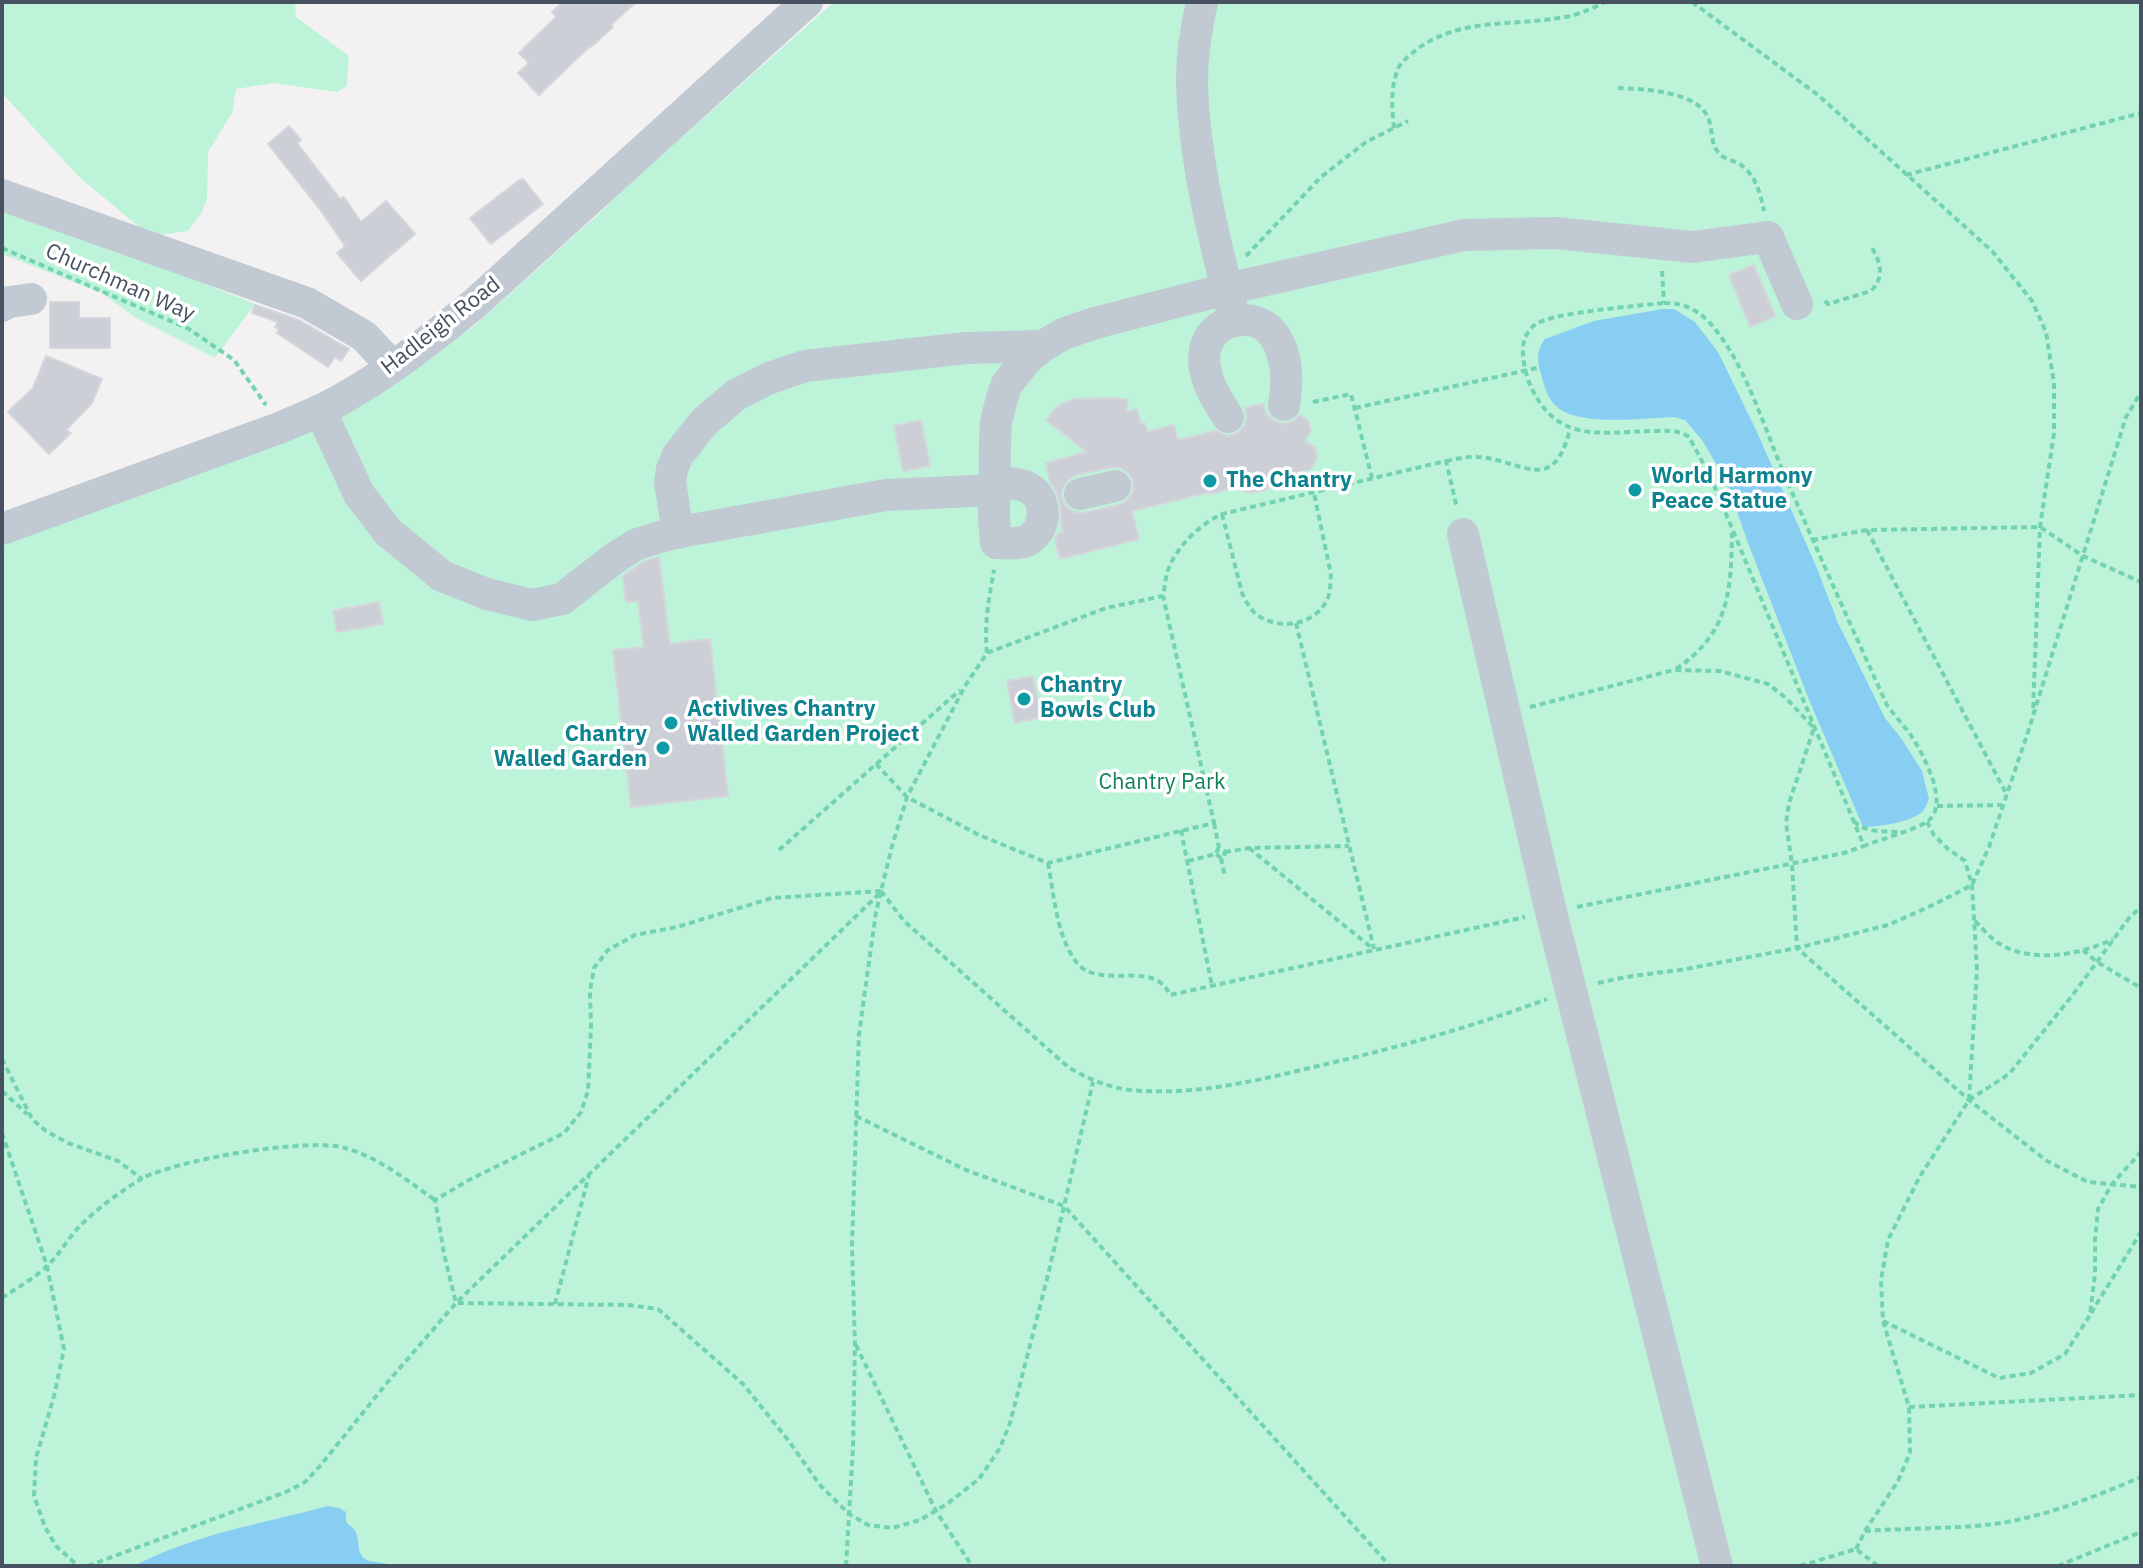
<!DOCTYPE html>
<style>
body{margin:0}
#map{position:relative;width:2143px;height:1568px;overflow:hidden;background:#f3f1f1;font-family:"IBM Plex Sans",sans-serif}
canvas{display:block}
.frame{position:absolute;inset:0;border:4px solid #475160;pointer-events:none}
</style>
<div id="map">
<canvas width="2143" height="1568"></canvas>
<div class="frame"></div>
</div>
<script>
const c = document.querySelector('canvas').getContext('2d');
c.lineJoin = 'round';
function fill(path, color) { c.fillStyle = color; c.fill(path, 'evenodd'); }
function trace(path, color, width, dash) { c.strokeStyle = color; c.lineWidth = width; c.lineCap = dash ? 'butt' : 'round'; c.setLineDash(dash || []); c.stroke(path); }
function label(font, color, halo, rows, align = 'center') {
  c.font = font + ' "IBM Plex Sans",sans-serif'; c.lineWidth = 7; c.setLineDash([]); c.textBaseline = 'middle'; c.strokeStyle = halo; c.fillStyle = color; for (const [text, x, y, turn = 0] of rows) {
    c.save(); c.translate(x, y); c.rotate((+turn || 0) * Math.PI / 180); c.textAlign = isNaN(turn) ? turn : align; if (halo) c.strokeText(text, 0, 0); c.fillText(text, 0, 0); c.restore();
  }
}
fill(new Path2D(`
 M2 2H295L296 17 349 56 347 86 337 92 273 83 236 89 232 113 208 152 207 198 202 212 188 231 150 236 78 176 2 93Z
 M834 2H2141V1566H2V532L295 438 473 327 603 210 627 186Z
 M2 203 255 304 215 358 136 318 102 293 2 254Z`), '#bdf3d9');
fill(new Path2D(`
 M1663 309H1674L1695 322 1718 352 1756 430 1816 566 1838 623 1885 718 1901 738 1922 771 1929 799C1927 803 1926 807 1923 811 1913 822 1878 827 1863 827L1810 702 1748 543 1726 480 1702 440 1685 420 1674 417C1644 418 1572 428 1553 403 1546 394 1544 384 1541 374 1537 361 1536 350 1545 339L1594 321Z
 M328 1506 339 1508 346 1512V1522C350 1526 354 1528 356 1533 360 1541 356 1552 365 1559 373 1564 384 1561 392 1566H134C195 1534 261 1524 328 1506Z`), '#88cdf2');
const building = new Path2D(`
 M563 2H636L611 25 613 27 591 47 590 46 539 95 518 73 529 63 519 53 556 17 552 12Z
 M289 126 301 140 297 143 340 199 344 197 361 222 386 201 415 234 361 281 337 253 345 246 322 212 268 144Z
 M523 179 543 204 491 244 470 218 518 181Z
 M1754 265 1775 316 1750 327 1729 275Z
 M50 302H79V318H110V348H50Z
 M255 305 299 320 349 349 341 361 335 357 328 367 277 333 279 329 275 327 278 322 252 313Z
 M46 356 102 379 92 403 66 430 71 433 49 454 8 412 33 388Z
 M1117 398 1128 400 1126 412 1137 409 1141 424 1145 423 1147 432 1174 425 1178 440 1216 431 1228 436 1238 433 1245 425 1247 417 1245 408 1263 404 1267 416 1269 415 1273 420 1281 424 1292 422 1300 415 1308 421 1311 430 1304 441 1315 447 1317 457 1311 469 1273 479 1266 490 1252 493 1233 488 1209 494V492L1132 511 1139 539 1060 559 1055 539 1058 533 1063 532 1061 523V508L1057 493 1050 481 1046 463 1087 452 1046 420 1059 405 1075 399ZM1112 467 1121 468 1129 474 1133 481V492L1127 500 1119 505 1083 513 1074 512 1066 506 1061 497 1062 489 1068 480 1076 475Z
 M921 420 930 466 903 471 894 426Z
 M659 557 670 644 710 639 728 796 631 807 613 650 644 647 638 601 626 602 623 576 645 561Z
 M379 602 383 624 337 632 333 611Z
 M1033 676 1041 717 1015 723 1007 681Z`);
fill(building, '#cccfd6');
trace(building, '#d4d6dc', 2);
trace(new Path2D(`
 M1692 2 1818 95 1992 251 2032 301 2046 332 2054 383V433L2040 527 2033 712
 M1618 88C1643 89 1700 91 1709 120 1713 132 1710 146 1721 155 1725 159 1732 160 1738 163 1755 173 1760 192 1764 211
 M1394 128C1392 108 1390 86 1399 67 1403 60 1410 55 1416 50 1458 18 1510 26 1559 18 1575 16 1590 10 1605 2
 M1906 175 2141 113
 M2 248 189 329 234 360 266 405
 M1246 256 1321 177 1366 142 1408 121
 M1662 271 1664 303
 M1825 301 1828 304 1871 291C1885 277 1881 261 1870 245
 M1664 303C1682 303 1695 308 1708 321 1742 356 1763 424 1782 469 1816 548 1851 626 1887 705 1895 717 1906 727 1914 740 1924 757 1950 804 1928 821 1917 829 1879 840 1864 846L1711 478 1689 437C1678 429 1666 431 1653 431 1600 432 1558 444 1531 387 1525 374 1520 352 1525 338 1527 333 1531 327 1536 324 1555 312 1638 306 1664 303Z
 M1313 402 1351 394 1372 478
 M1355 408 1537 368
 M1446 461C1457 459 1468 456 1478 457 1523 460 1553 497 1570 429
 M1222 514 1242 593C1246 601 1249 608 1256 614 1278 631 1314 626 1327 600 1331 592 1330 583 1331 575L1314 493
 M1867 530 2007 795
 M1812 540 1867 530 2040 527 2083 556 2141 582
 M1296 623 1374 949
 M987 653C984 624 989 598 994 570
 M1676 669C1729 633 1731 593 1732 533
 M1530 707 1674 670 1720 671 1768 684 1786 698 1814 728 1789 803 1786 823 1792 864 1797 948 1969 1100 2047 1161 2088 1182 2141 1187
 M876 764 907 797 979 835 1048 863 1214 823 1163 596
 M1937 806 2002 805
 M1854 821C1866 833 1882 831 1898 832
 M1214 823 1219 848
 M1181 830 1212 986
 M1249 848 1372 948
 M779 850 960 690
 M1225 852 1249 848 1349 846
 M1221 858 1225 877
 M1188 861 1216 854 1218 849H1221L1225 852 1224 856 1221 858 1216 854
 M1048 863C1054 894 1056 936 1077 963 1100 991 1154 958 1170 995L1525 917
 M881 891 772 898 677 927 635 935 608 950 594 968 590 991 591 1027 588 1091 581 1112 564 1133 469 1180 435 1200 444 1254 456 1303 629 1305 658 1309 743 1384 788 1440 820 1485 849 1514 868 1525 892 1528 920 1520 947 1504 979 1479 1000 1448 1010 1423 1047 1279 1093 1082
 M881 891 904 921 1068 1067C1088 1079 1107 1087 1130 1090 1194 1096 1256 1081 1318 1066 1396 1048 1472 1027 1547 999
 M1577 907 1844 853 1864 846
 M1975 921C1981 927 1987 934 1993 939 2024 965 2079 956 2113 939
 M2083 950 2097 962 2141 988
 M1598 983 1626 977 1686 969 1797 948 1888 925 1933 905 1972 885 1989 847 2028 732 2126 417 2141 392
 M2 1059 32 1119 46 1131 68 1143 118 1161 142 1179
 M2 1091 27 1114
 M1969 1100 2009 1074 2072 996 2129 918 2141 907
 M856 1116 966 1170 1064 1206 1390 1566
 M2 1133 47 1266 64 1349 54 1396 36 1458 34 1496 45 1527 56 1546 78 1566
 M2 1298C16 1288 34 1279 47 1266 59 1255 67 1240 78 1228 95 1210 120 1192 141 1179 175 1160 308 1137 345 1148 378 1157 408 1181 435 1200
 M555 1304 589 1175
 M2091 1313 2141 1232
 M1883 1321 1999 1378 2031 1373 2065 1354 2090 1315 2095 1274V1240L2098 1209 2112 1184 2141 1152
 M856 1345 936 1511 972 1566
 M1909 1407 2141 1395
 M1865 1531C1906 1528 1954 1529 1994 1524 2045 1517 2094 1497 2141 1477
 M1856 1549 1865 1531 1898 1481 1910 1453 1909 1407 1883 1321 1881 1280 1888 1240 1919 1178 1969 1100 1977 970 1972 885 1965 861 1948 849 1934 835 1927 822
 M88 1566 286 1492 305 1482 320 1466 386 1384 456 1303 880 893
 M846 1566 853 1448 855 1344 852 1246 859 1034 876 912 892 846 907 797 965 686 987 653 1106 608 1163 596C1165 587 1165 578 1168 570 1177 546 1199 525 1222 514L1446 461 1457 508
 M1800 1566 1856 1549 1878 1566
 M2058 1566 2141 1532`), '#73d3b1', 4, [6, 4]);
trace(new Path2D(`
 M1202 2C1196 28 1192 55 1192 82 1194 162 1215 243 1235 321
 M2 195 307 303 364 336 392 366
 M2 306 3 303 31 299
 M320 410 359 494 388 532 442 576 487 594 532 605 562 599 616 557 637 544 674 533 886 495 995 490
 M1228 417C1215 398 1197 368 1207 343 1217 317 1257 312 1273 334 1288 354 1288 381 1284 405
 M995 483C1007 483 1022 482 1032 490 1048 502 1046 530 1028 540 1019 545 1007 543 996 543L994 518 995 445 996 422 1002 398 1007 384 1026 360 1043 346 1063 334 1095 323 1227 289 1464 235 1556 233 1692 247 1768 237 1797 304
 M1080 494 1115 486
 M2 529 282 427C295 421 308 416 321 410 376 383 426 343 473 305L807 2
 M678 533 670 482 672 469 678 455 704 422 736 395 767 379 805 366 966 348 1043 346
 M1463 534 1551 912 1717 1566`), '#c1c9d3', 32);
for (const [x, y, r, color] of [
 [1210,481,8,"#0f9aa8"],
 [1635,490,8,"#0f9aa8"],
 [1024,699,8,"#0f9aa8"],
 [671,723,8,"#0f9aa8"],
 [663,748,8,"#0f9aa8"]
]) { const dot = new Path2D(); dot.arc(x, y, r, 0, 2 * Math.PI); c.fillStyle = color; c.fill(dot); trace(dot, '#fff', 3); }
label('22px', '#475160', '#fff', [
 ["Churchman Way",120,283,24],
 ["Hadleigh Road",441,326,-38]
]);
label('bold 22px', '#0d838f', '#fff', [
 ["World Harmony",1651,477],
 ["Peace Statue",1651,502],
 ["The Chantry",1226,481],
 ["Chantry",1040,686],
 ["Bowls Club",1040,711],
 ["Activlives Chantry",687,710],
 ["Walled Garden Project",687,735],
 ["Chantry",647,735,"right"],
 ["Walled Garden",647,760,"right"]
], 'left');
label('22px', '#118258', '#fff', [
 ["Chantry Park",1162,783]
]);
</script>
